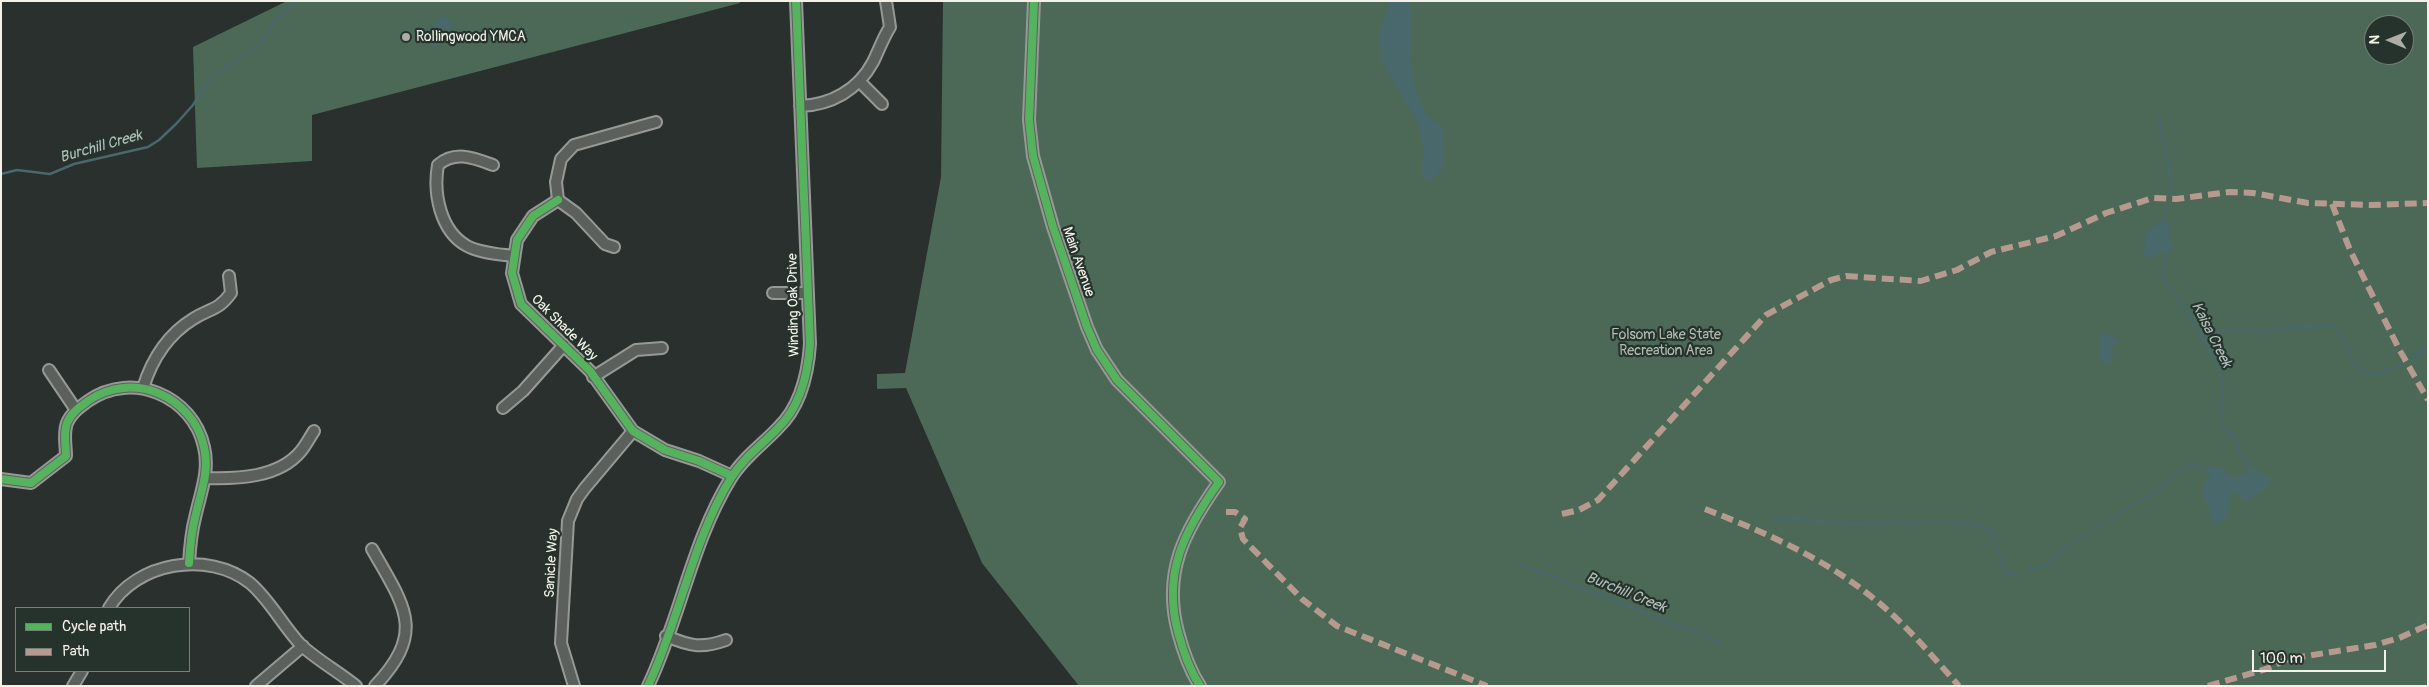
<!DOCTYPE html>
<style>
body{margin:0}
#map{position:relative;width:2429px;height:687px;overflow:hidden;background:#29302d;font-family:Pangolin,sans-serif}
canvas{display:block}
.frame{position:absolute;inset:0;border:2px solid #f4f1e8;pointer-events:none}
.legend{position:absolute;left:15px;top:607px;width:175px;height:65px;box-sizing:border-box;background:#26332d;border:1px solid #787f78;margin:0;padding:6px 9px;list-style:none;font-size:15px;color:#f4f1e8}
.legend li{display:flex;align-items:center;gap:10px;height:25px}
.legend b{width:25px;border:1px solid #787f78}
.north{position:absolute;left:2364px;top:15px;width:50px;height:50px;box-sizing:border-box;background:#26332d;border:1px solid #787f78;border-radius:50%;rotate:271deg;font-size:14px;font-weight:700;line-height:20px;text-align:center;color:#f4f1e8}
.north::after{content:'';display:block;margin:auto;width:18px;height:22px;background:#adada7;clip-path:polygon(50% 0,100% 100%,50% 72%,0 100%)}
.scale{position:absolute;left:2252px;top:650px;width:134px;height:22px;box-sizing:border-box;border:2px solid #f4f1e8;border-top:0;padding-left:6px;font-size:15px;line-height:18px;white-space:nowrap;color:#f4f1e8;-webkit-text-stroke:4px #26332d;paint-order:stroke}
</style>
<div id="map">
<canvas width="2429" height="687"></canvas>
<div class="frame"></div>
<ul class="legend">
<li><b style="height:6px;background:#56b35d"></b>Cycle path</li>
<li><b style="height:6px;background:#b69a8f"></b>Path</li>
</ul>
<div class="north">N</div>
<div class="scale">100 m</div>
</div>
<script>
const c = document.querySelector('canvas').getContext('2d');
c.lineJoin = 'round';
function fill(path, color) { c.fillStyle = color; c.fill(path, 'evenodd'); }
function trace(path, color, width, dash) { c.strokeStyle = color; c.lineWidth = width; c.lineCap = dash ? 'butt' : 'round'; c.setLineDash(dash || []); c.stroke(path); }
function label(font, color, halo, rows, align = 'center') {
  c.font = font + ' Pangolin,sans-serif'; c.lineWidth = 4.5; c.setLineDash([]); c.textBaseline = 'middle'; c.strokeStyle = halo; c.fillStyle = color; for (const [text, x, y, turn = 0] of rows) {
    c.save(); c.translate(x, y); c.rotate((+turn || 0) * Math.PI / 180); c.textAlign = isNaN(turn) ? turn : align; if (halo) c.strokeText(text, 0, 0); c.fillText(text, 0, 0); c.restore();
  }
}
fill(new Path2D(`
 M287 1H740V3L312 115V161L197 168 193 47Z
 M943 1H2428V686H1079L982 563 906 388 877 389V374L905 373 941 177ZM2374 25H2404V55H2374Z`), '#4c6957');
fill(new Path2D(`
 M1390 1H1410L1412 32 1410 57 1415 88 1426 115 1442 126C1444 146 1450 170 1430 181L1425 179 1421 172 1424 150 1417 121 1382 63 1379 34Z
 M441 15 450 20 452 24 450 30H445L436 47 427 42 423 36 426 30 433 29Z
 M2164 220 2169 223V236L2173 250 2170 253 2161 250 2154 257 2146 258 2144 254 2147 230Z
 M2105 333 2118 340 2117 346 2110 343 2114 352 2108 364 2101 363C2096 353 2103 344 2100 335Z
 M2208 466 2222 468 2227 474 2235 479 2254 469 2269 477V485L2250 500 2245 501 2235 492 2231 493 2227 518 2219 523 2213 524 2209 515V505C2200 496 2200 485 2211 476L2207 468Z`), '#48686b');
trace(new Path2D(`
 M2159 115 2171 181 2170 195
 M1 174 17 170 50 174 74 164 148 147 159 140 176 124 193 105 210 78 259 46 277 18 298 1
 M2163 222 2167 205
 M2167 250 2163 279 2184 305 2218 366 2223 389 2220 421 2222 427 2236 438 2238 450 2245 460 2250 473
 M2201 336 2224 331H2265L2329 325C2356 338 2339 368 2377 376L2402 364
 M2410 359 2428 349
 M1773 520 1801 519 1850 524 1963 522 1979 525 1993 534 2005 574 2017 573
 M1521 564 1722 643
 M2026 571 2047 565 2074 541 2160 489 2177 472 2188 466 2195 465 2212 473`), '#48686b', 2.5);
const minor = new Path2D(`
 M1034 1 1029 120 1033 156 1053 227 1087 327 1097 350 1117 380 1219 482C1185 530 1162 572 1178 632 1183 651 1189 669 1200 686
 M859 81 882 104
 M800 106C831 105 858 90 873 62 879 50 883 38 890 27L886 1
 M493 165C474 158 455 150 438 165 433 193 440 231 467 246 480 253 498 254 513 256
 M558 200 533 216 517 240 512 273 521 304 590 371 633 431 665 450 699 461 732 476
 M558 200 556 182 561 159 574 145 656 122
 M558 200 576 213 605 244 614 247
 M773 293H808
 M49 370 76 410
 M593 377 636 350 662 348
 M143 388C152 359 167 335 193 319 210 308 218 311 231 293L229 276
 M503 408 523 391 564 345
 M205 478C237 479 279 478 301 451 306 445 310 437 314 431
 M1 479 31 483 66 456C66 445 63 434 67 423 71 413 80 407 88 401 132 370 193 396 204 447 210 472 200 494 195 518 191 533 190 547 189 563
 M372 549C404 606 427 631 375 686
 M109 608C136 562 208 550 250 583 270 600 283 626 301 645 317 660 339 672 356 686
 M666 636C690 646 701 649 726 640
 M73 686 82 671
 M256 686 303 646
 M574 686 561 643 568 521 577 499 585 488 633 431
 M648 686C680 619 692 541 731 478 743 458 763 444 778 428 800 407 808 374 810 344L796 1`);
trace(minor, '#969996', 14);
trace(minor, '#5c605c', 10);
trace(new Path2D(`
 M2332 204 2350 250 2399 349 2428 400
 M1705 509C1764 532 1824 558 1873 598 1905 623 1932 656 1959 686
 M1226 512H1235L1245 519 1240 528 1243 539 1302 599 1337 626 1487 686
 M1562 514 1579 510 1598 500 1766 315 1831 280 1846 276 1921 281 1957 270 1991 252 2056 236 2106 213 2153 198 2176 199 2229 192 2253 193 2308 203 2372 205 2428 203
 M2208 686 2266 669 2288 659 2375 645 2399 638 2428 625`), '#b69a8f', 6, [12, 6]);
trace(new Path2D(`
 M1034 1 1029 120 1033 156 1053 227 1087 327 1097 350 1117 380 1219 482C1185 530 1162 572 1178 632 1183 651 1189 669 1200 686
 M558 200 533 216 517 240 512 273 521 304 590 371 633 431 665 450 699 461 732 476
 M1 479 31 483 66 456C66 445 63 434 67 423 71 413 80 407 88 401 132 370 193 396 204 447 210 472 200 494 195 518 191 533 190 547 189 563
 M648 686C680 619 692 541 731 478 743 458 763 444 778 428 800 407 808 374 810 344L796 1`), '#56b35d', 8);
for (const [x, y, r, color] of [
 [406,37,5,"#adada7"]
]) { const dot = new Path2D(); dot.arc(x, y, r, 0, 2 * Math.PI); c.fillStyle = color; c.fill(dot); trace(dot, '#26332d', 2); }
label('14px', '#f4f1e8', '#26332d', [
 ["Rollingwood YMCA",416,37]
], 'left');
label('14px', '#f4f1e8', '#26332d', [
 ["Main Avenue",1078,262,71],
 ["Winding Oak Drive",794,305,-91],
 ["Oak Shade Way",564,328,45],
 ["Sanicle Way",552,563,-87]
]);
label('14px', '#b3beb0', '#26332d', [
 ["Folsom Lake State",1666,335],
 ["Recreation Area",1666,351]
]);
label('italic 15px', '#b0bdb8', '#26332d', [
 ["Burchill Creek",101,147,-16],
 ["Kaisa Creek",2211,335,63],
 ["Burchill Creek",1626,593,22]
]);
</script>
